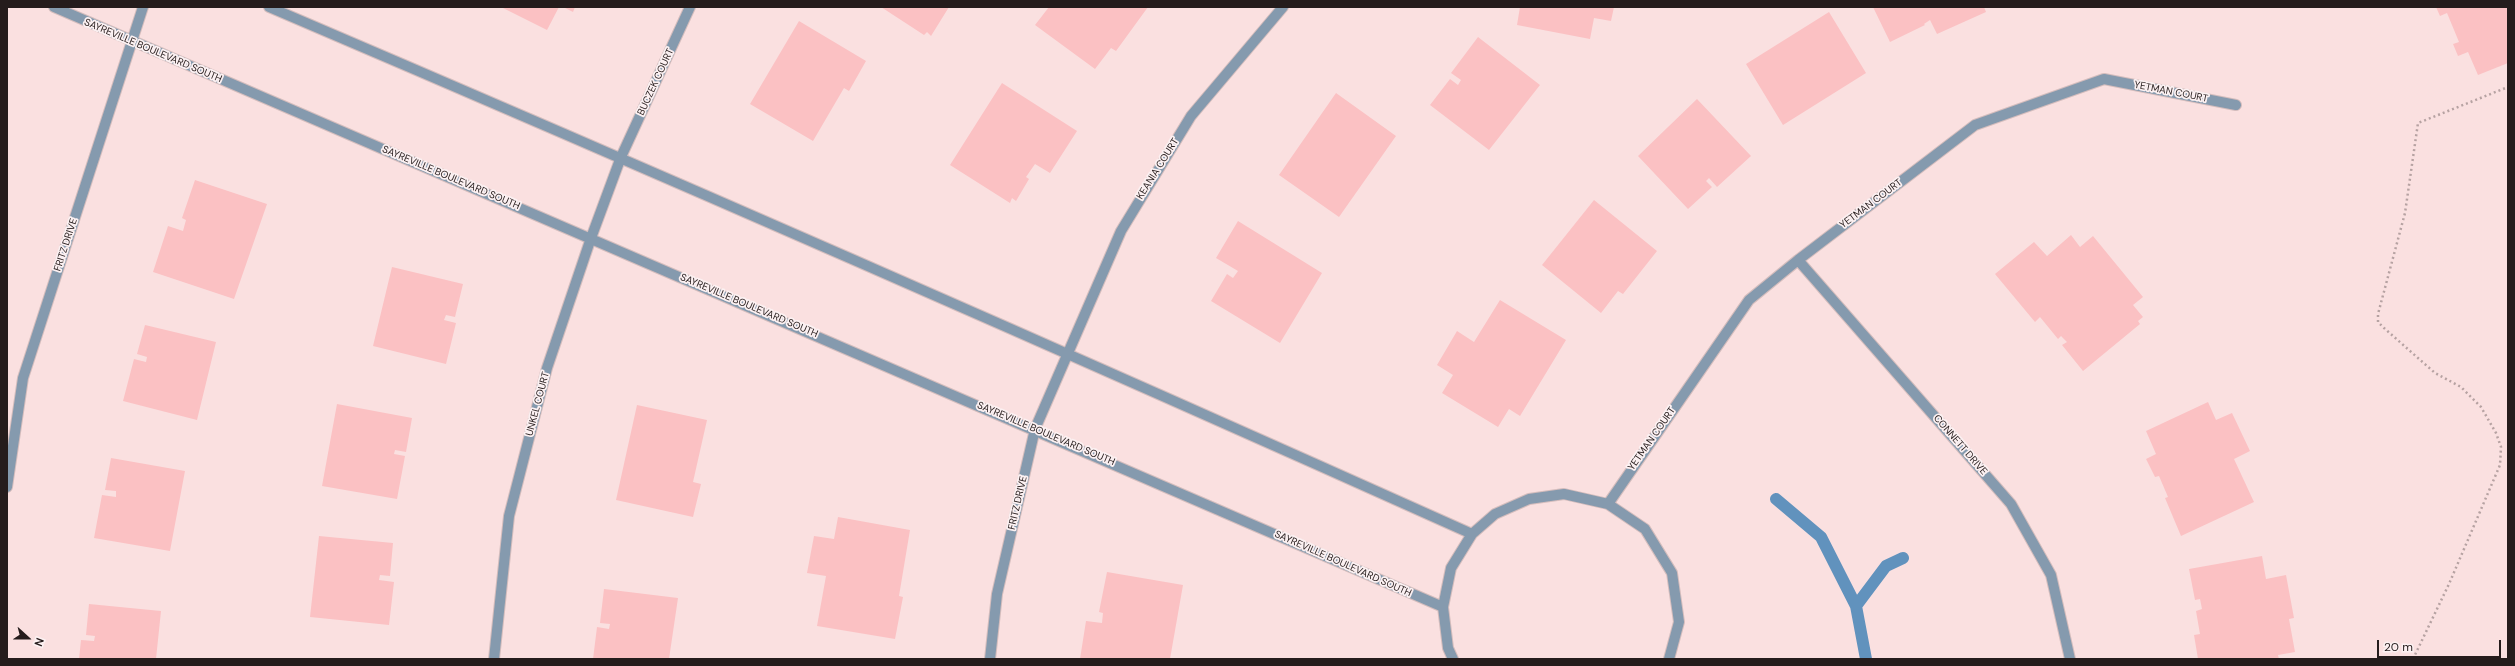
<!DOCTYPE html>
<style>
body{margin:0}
#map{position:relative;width:2515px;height:666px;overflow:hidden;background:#fae0e0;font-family:"DM Sans",sans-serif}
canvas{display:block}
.frame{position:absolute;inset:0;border:8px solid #251c1c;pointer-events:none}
.north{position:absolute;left:8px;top:618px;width:40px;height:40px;-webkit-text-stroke:3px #fcf1f2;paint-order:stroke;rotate:111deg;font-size:11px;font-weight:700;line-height:16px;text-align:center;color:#251c1c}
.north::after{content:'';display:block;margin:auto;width:14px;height:18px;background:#251c1c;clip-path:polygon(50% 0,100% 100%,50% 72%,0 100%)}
.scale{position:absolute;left:2377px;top:640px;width:124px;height:18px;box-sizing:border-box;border:2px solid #251c1c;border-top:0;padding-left:5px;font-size:12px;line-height:14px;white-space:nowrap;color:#251c1c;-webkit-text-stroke:3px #fcf1f2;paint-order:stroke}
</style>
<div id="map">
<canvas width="2515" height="666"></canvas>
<div class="frame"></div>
<div class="north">N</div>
<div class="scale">20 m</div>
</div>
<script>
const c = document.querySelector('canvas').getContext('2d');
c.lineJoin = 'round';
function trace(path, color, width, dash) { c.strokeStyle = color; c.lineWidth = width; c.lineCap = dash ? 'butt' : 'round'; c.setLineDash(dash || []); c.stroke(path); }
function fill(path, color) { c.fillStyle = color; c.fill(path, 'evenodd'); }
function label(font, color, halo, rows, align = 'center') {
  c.font = font + ' "DM Sans",sans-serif'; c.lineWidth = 3.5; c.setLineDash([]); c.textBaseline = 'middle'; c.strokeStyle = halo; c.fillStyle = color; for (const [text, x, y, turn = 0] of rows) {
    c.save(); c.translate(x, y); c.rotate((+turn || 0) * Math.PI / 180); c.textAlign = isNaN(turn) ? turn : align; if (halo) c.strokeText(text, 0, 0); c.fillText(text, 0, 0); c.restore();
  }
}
trace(new Path2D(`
 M1776 499 1821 537 1856 606 1866 659
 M1856 606 1886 566 1903 558`), '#6192bd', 12);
fill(new Path2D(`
 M501 7H559L547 30Z
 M563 7H575L573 12Z
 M881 7H949L931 36 927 32 924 35Z
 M1049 7H1148L1116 51 1111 48 1095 69 1035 25Z
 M1520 7H1614L1611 21 1594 18 1590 39 1517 25Z
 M1873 7H1984L1986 12 1937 34 1930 20 1924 24 1925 25 1890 42Z
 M2436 7H2508V63L2478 75 2468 52 2458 56 2453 44 2459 42 2447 13 2440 16Z
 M1829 12 1866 73 1783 125 1746 64Z
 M799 21 866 61 849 91 844 88 813 141 750 104Z
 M1478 37 1540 85 1489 150 1430 105 1450 79 1458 85 1461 80 1451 73Z
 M1002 83 1077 131 1050 173 1035 164 1026 177 1029 179 1016 201 1012 198 1010 203 950 165Z
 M1336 93 1396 136 1339 217 1279 175Z
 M1697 99 1751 156 1717 187 1709 178 1706 181 1712 187 1688 209 1638 156Z
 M195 180 267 204 234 299 153 272 168 226 183 231 186 220 182 218Z
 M1594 200 1657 251 1623 294 1618 291 1601 313 1542 265Z
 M1238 221 1322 273 1280 343 1211 301 1227 274 1233 278 1238 271 1216 258Z
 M2071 235 2080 247 2093 236 2143 297 2133 305 2143 317 2138 321 2140 324 2083 371 2062 345 2067 342 2061 336 2058 339 2040 317 2035 322 1995 274 2034 242 2047 256Z
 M392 267 463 284 455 317 446 315 444 320 456 323 446 364 373 346Z
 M1500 300 1566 340 1520 416 1509 409 1498 427 1442 393 1453 375 1437 365 1457 331 1474 342Z
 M145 325 216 342 197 420 123 401 134 359 146 362 147 357 137 354Z
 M2208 402 2216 420 2232 413 2250 451 2234 459 2254 502 2181 536 2165 498 2168 497 2159 476 2155 477 2146 459 2156 454 2146 431Z
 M337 404 412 418 406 452 395 450 394 454 405 456 397 499 322 486Z
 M637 405 707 420 693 482 701 484 693 517 616 500Z
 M111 458 185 471 170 551 94 538 102 495 116 497V491L105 490Z
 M838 517 910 530 899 596 903 597 895 639 817 626 826 576 807 573 814 536 834 539Z
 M319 536 393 543 390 576 380 575 379 580 394 582 389 625 310 617Z
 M2262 556 2266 579 2286 575 2294 618 2289 619 2295 652 2278 655 2279 659H2198L2194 635 2200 634 2196 611 2202 609 2200 599 2195 600 2189 569Z
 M1107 572 1183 585 1170 659H1080L1086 621 1102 623 1103 613 1099 612Z
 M604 589 678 598 669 659H593L597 627 609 629 610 624 600 623Z
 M89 604 161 611 156 659H79L81 640 94 641 95 636 86 635Z`), '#fbc1c3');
const minor = new Path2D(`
 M54 7 1443 607
 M269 7C672 179 1073 355 1472 534
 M1798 260 2011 504 2051 575 2070 659
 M7 487 23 378 143 7
 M1608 504 1749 300 1798 260 1975 125 2104 79 2236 105
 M494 659 509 516 547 368 591 238 621 157 690 7
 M990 659 997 594 1035 429 1121 231 1191 116 1283 7
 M1453 659 1448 648 1443 607 1451 568 1472 534 1495 514 1529 499 1564 494 1608 504 1645 529 1672 573 1679 622 1669 659`);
trace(minor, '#d4bdbd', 12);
trace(new Path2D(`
 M2413 659 2449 584 2500 465 2501 447 2496 433 2481 407 2461 387 2435 373 2384 328 2378 322V314L2405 213 2418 123 2508 87`), '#b6a2a2', 2.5, [2, 3]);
trace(minor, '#859aae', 10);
label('10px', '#251c1c', '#fcf1f2', [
 ["SAYREVILLE BOULEVARD SOUTH",153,51,23],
 ["BUCZEK COURT",656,82,-65],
 ["YETMAN COURT",2171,92,11],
 ["KEANIA COURT",1158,169,-58],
 ["SAYREVILLE BOULEVARD SOUTH",451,178,23],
 ["YETMAN COURT",1871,204,-37],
 ["FRITZ DRIVE",66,245,-72],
 ["SAYREVILLE BOULEVARD SOUTH",749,306,23],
 ["UNKEL COURT",538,404,-75],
 ["SAYREVILLE BOULEVARD SOUTH",1046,434,23],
 ["YETMAN COURT",1652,439,-55],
 ["CONNETT DRIVE",1960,445,49],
 ["FRITZ DRIVE",1018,503,-77],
 ["SAYREVILLE BOULEVARD SOUTH",1343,564,24]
]);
</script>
